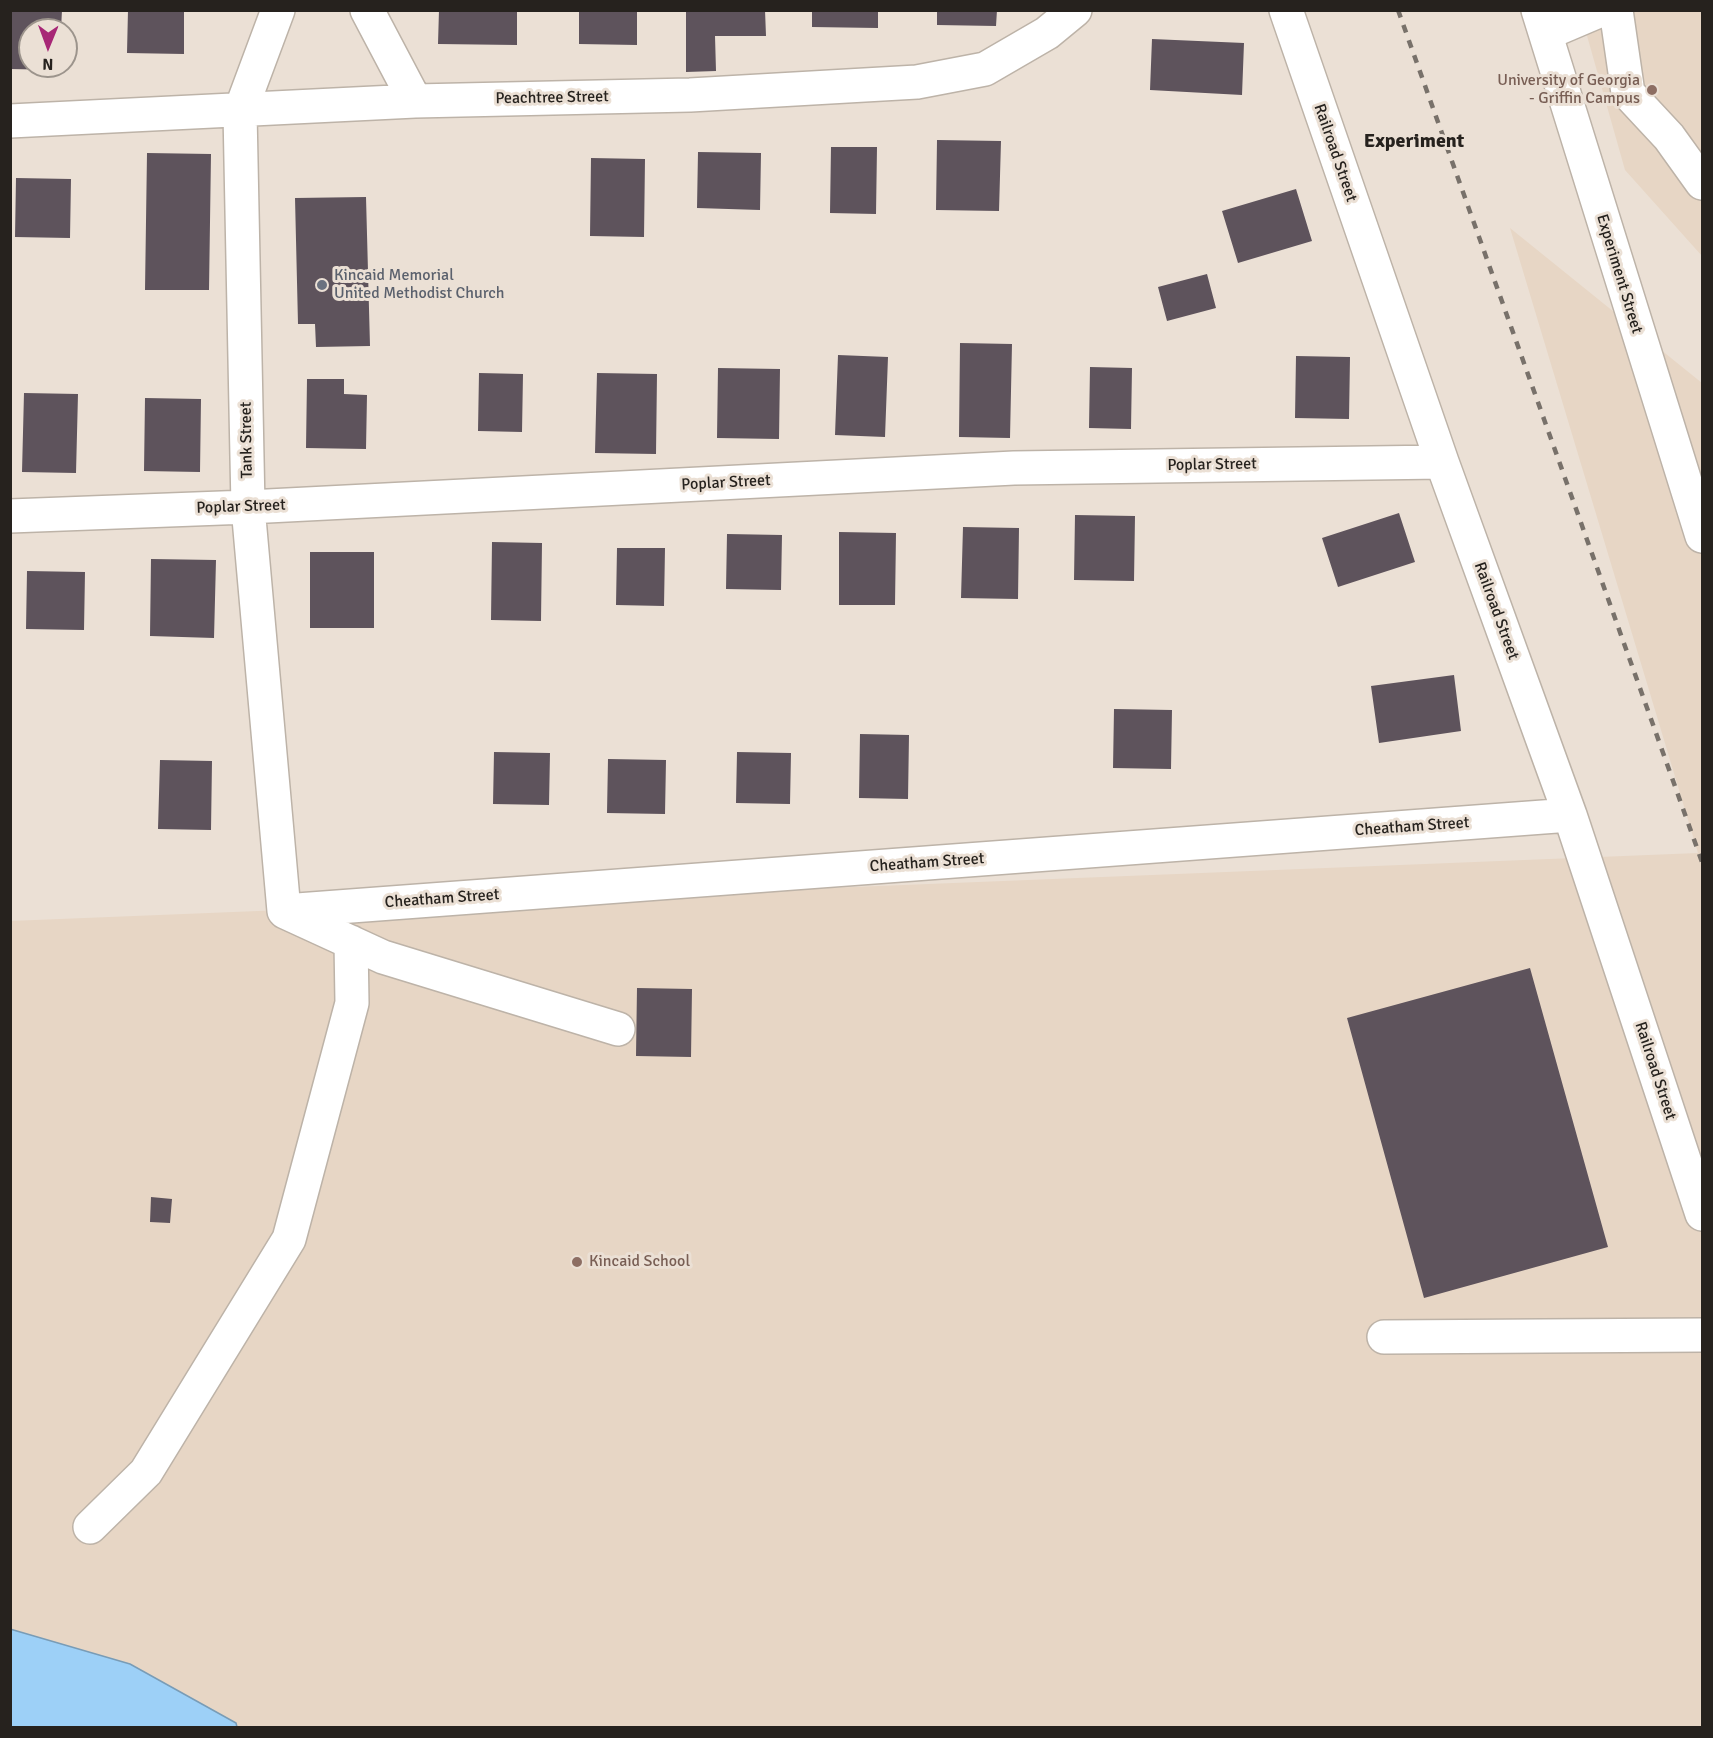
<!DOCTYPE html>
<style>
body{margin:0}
#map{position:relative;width:1713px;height:1738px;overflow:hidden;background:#ebe0d5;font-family:Signika,sans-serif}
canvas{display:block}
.frame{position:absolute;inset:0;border:12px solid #26221e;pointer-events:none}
.north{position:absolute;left:18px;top:18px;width:60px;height:60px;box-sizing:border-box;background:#ebe0d5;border:2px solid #9c948c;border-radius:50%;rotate:181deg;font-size:16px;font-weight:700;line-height:24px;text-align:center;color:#26221e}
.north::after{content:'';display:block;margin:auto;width:21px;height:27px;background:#a72776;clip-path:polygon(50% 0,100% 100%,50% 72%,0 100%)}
</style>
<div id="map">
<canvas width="1713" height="1738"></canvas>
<div class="frame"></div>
<div class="north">N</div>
</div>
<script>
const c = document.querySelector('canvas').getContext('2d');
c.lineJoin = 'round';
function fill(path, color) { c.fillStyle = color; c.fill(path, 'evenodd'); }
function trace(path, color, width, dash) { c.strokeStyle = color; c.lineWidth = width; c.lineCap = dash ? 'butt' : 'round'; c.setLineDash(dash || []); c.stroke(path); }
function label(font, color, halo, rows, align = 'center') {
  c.font = font + ' Signika,sans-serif'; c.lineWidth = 6; c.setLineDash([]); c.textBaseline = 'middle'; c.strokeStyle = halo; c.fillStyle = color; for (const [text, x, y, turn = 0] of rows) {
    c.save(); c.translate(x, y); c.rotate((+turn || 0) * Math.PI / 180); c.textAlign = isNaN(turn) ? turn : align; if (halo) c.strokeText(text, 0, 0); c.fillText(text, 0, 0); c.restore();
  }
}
fill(new Path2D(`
 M1580 11H1702V256L1625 170Z
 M1510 228 1702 383V1727H11L10 921 1698 853Z`), '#e7d6c5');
const water = new Path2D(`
 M10 1629 130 1664 236 1723 237 1727H11Z`);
fill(water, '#9dd0f7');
trace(water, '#799cb6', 1.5);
fill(new Path2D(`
 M10 10H62L61 30H30V66H61V70L10 69Z
 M128 10H184V54L127 53Z
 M439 10H517V45L438 44Z
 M579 10H637V45L579 44Z
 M686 10H765L766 36H715L716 71 686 72Z
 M812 10H878V28L812 27Z
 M937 10H997L996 26 937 25Z
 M1152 39 1244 43 1242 95 1150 90Z
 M937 140 1001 141 999 211 936 210Z
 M831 147H877L876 214 830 213Z
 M698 152 761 153 760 210 697 208Z
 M147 153 211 154 209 290H145Z
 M591 158 645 159 644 237 590 236Z
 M16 178 71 179 70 238 15 237Z
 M1296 189 1312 241 1238 263 1222 211Z
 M366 197 370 346 316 347 315 324H298L295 198Z
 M1207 274 1216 308 1167 321 1158 287Z
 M960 343 1012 344 1010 438 959 437Z
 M838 355 888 357 885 437 835 435Z
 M1296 356 1350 357 1349 419 1295 418Z
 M1090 367 1132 368 1131 429 1089 428Z
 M718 368 780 369 779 439 717 438Z
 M479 373 523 374 522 432 478 431Z
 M597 373 657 374 656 454 595 453Z
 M307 379H344V394L367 395 366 449 306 448Z
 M24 393 78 394 76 473 22 472Z
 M145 398 201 399 200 472 144 471Z
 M1399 513 1415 562 1338 587 1322 538Z
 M1075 515 1135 516 1134 581 1074 580Z
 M963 527 1019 528 1018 599 961 598Z
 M839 532 896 533 895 605H839Z
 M727 534 782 535 781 590 726 589Z
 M492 542 542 543 541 621 491 620Z
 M617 548H665L664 606 616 605Z
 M310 552H374V628H310Z
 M151 559 216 560 214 638 150 636Z
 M27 571 85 572 84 630 26 629Z
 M1454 675 1461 731 1379 743 1371 686Z
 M1114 709 1172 710 1171 769 1113 768Z
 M860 734 909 735 908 799 859 798Z
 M494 752 550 753 549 805 493 804Z
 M737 752 791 753 790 804 736 803Z
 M608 759 666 760 665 814 607 813Z
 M160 760 212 761 211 830 158 829Z
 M1530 968 1608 1247 1424 1298 1347 1018Z
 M637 988 692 989 691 1057 636 1056Z
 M151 1197 172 1199 170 1223 150 1222Z`), '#5e535c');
const minor = new Path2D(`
 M278 10 240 112 248 507 284 911
 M367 10 415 101
 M1286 10 1442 462 1570 815 1702 1214
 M1616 10 1628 93 1669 137 1702 183
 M1547 33 1601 10
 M10 121 415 101 690 95 917 82 985 69 1047 33 1075 10
 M10 516 248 507 1014 468 1442 462
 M284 911 1570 815
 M285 912 383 957 618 1029
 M1384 1337 1702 1335
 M90 1527 146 1472 289 1239 352 1003 351 942`);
const major = new Path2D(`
 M1538 10 1702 536`);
trace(minor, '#bdb3a8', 36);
trace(major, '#bdb3a8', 36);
trace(minor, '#fff', 33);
trace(major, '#fff', 33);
trace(new Path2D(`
 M1398 10 1702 862`), '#78716a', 4.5, [8, 8]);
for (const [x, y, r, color] of [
 [1652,90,6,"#8d6e63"],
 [322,285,6,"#6b7280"],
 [577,1262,6,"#8d6e63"]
]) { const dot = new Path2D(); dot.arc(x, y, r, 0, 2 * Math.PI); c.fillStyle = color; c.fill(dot); trace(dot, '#ebe0d5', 2); }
label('16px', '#785e54', '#ebe0d5', [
 ["University of Georgia",1640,81],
 ["- Griffin Campus",1640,99],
 ["Kincaid School",589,1262,"left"]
], 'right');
label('16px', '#26221e', '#ebe0d5', [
 ["Peachtree Street",552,98,-1],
 ["Railroad Street",1335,153,71],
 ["Experiment Street",1619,274,73],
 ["Tank Street",247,440,-91],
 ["Poplar Street",1212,465,-1],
 ["Poplar Street",726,483,-3],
 ["Poplar Street",241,507,-2],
 ["Railroad Street",1496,611,70],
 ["Cheatham Street",1412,827,-4],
 ["Cheatham Street",927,863,-4],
 ["Cheatham Street",442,899,-4],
 ["Railroad Street",1655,1071,72]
]);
label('16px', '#5b616d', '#ebe0d5', [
 ["Kincaid Memorial",334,276],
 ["United Methodist Church",334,294]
], 'left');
label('bold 20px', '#26221e', '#ebe0d5', [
 ["Experiment",1414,142]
]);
</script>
